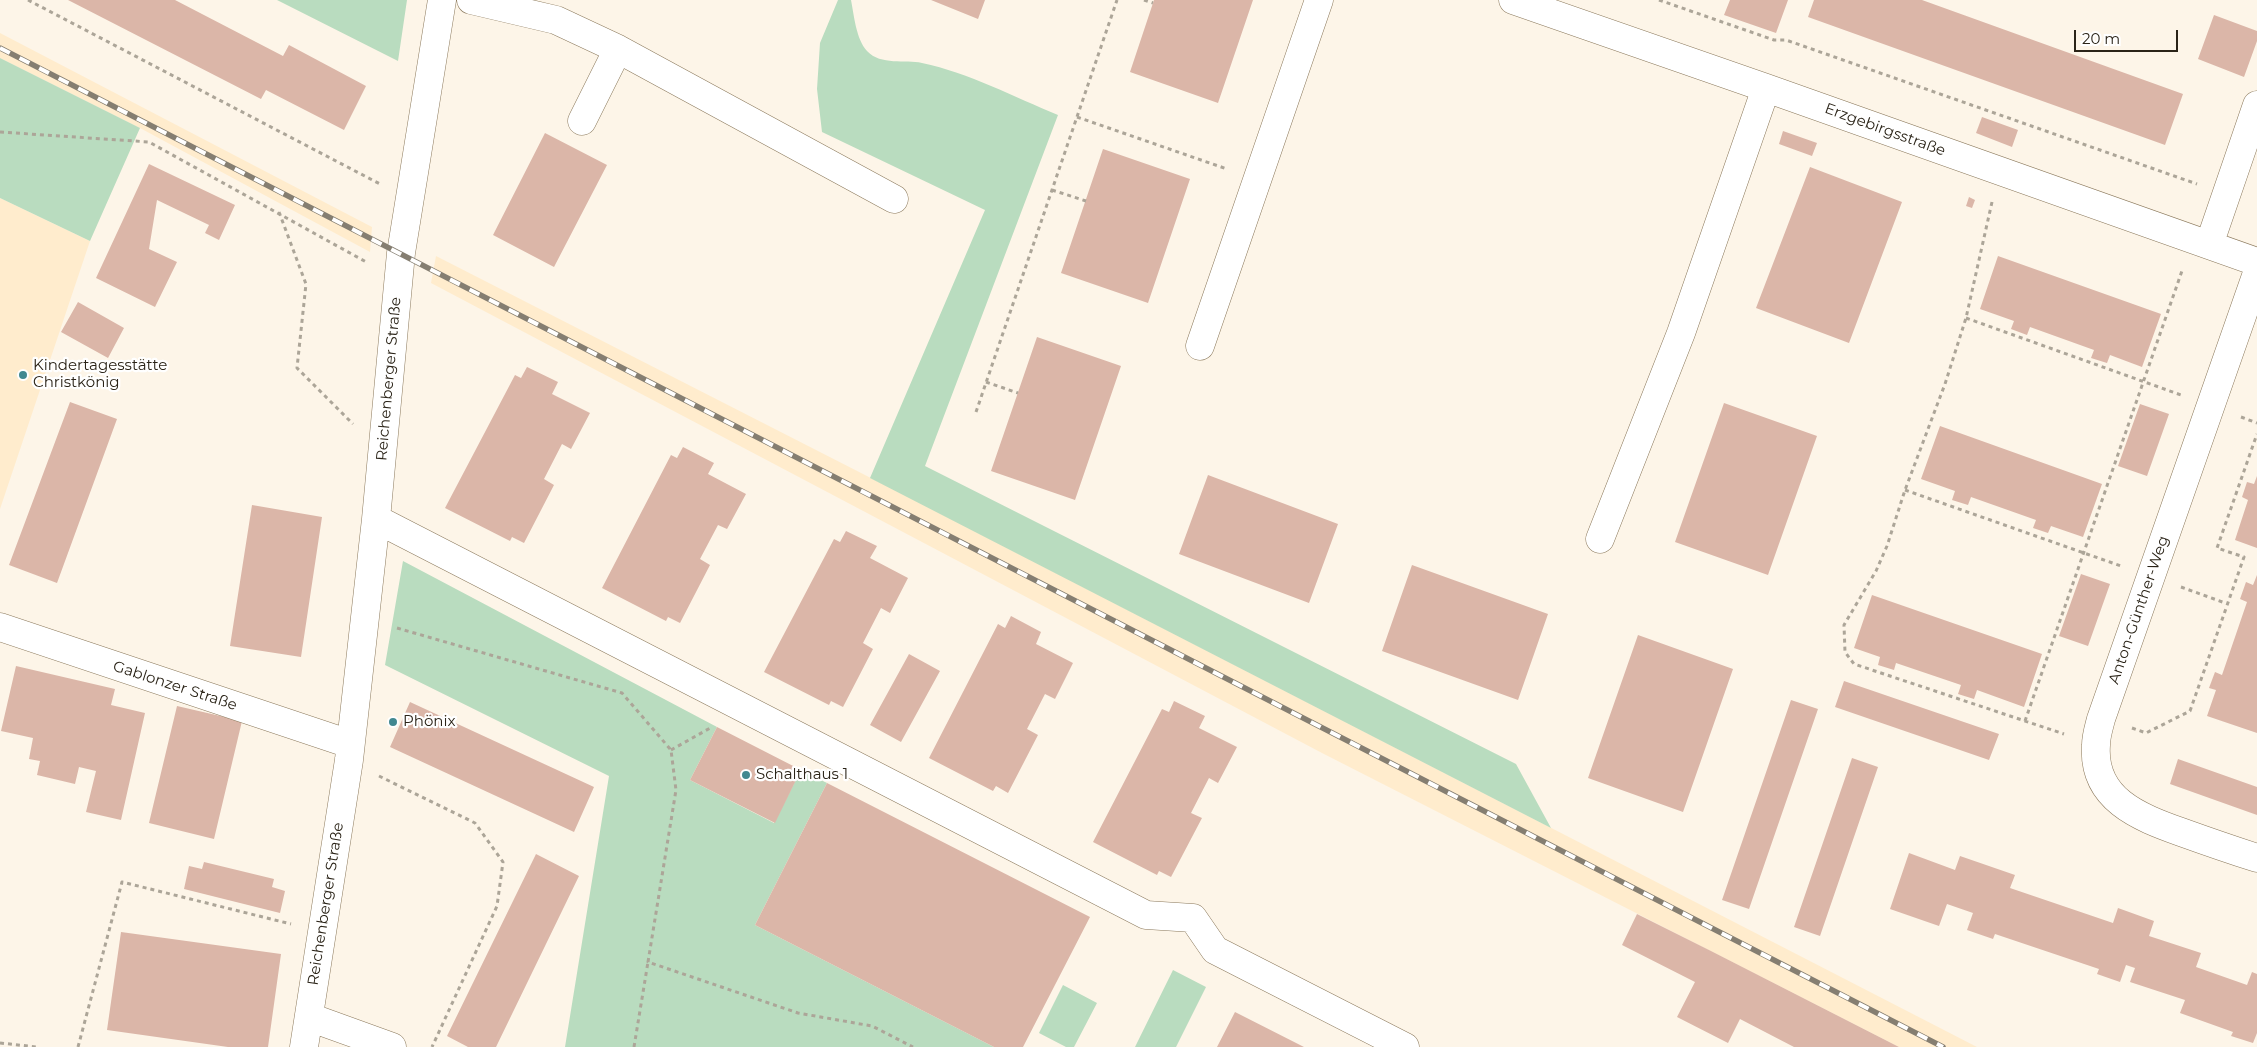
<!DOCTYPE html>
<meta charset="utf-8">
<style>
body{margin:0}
#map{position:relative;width:2257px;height:1047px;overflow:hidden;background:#fdf5e8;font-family:Montserrat,sans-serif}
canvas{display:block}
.scale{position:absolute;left:2074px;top:30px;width:104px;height:22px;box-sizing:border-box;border:2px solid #2a2317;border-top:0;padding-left:6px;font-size:15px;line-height:18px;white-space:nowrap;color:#2a2317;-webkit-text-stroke:4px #fff;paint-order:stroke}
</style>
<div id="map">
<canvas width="2257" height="1047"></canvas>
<div class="scale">20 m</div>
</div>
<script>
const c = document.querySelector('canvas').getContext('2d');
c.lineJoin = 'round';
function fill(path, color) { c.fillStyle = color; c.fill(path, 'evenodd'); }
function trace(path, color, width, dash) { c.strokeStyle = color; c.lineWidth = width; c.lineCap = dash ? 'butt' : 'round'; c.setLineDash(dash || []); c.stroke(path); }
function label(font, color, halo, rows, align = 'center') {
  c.font = font + ' Montserrat,sans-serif'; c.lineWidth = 4.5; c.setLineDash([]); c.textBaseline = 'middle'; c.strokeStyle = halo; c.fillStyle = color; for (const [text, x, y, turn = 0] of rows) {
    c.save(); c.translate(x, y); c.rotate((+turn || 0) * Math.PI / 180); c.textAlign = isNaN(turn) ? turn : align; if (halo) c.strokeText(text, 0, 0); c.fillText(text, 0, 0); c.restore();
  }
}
fill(new Path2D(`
 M0 33 372 227 370 252 140 128 0 58Z
 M0 198 90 241 0 509Z
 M436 256 912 499 1977 1047H1899L1322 753 431 283Z`), '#ffeccd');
fill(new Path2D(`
 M277 0H407L398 61Z
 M838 0H851C854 15 856 39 867 51 881 66 905 59 922 63 969 73 1014 97 1058 115L925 466 1516 764 1551 828 870 478 985 210 822 132 817 89 820 43Z
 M0 58 140 128 90 241 0 198Z
 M403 561 717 727 690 780 774 823 801 770 827 783 755 925 994 1047H565L609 776 385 665Z
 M1173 970 1206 987 1176 1047H1135Z
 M1063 985 1097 1003 1074 1047H1066L1039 1033Z`), '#b9dcbf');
fill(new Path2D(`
 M68 0H175L283 56 289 45 366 86 344 130 266 90 261 99Z
 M931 0H985L978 19Z
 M1154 0H1253L1218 103 1130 72Z
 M1730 0H1788L1776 33 1724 15Z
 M1814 0H1922L2183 94 2165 145 1808 17Z
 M2214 15 2257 31V41L2244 77 2198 59Z
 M1982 117 2018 130 2012 147 1976 133Z
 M1783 131 1817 143 1812 156 1779 144Z
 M545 133 607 165 554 267 493 235Z
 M1103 149 1190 179 1148 303 1061 273Z
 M149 164 235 205 219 240 205 233 209 225 157 200 149 249 177 262 155 307 96 278Z
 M1810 167 1902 202 1849 343 1756 308Z
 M1969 197 1975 200 1972 208 1966 206Z
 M1998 256 2161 314 2142 367 2110 355 2107 363 2091 358 2094 350 2030 327 2027 335 2011 329 2014 321 1980 309Z
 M78 302 124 328 108 358 61 332Z
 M1037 337 1121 366 1075 500 991 471Z
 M527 367 558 382 552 394 590 413 571 449 562 444 544 479 554 485 524 543 512 537 510 541 445 508 515 375 521 378Z
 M70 402 117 419 57 583 9 565Z
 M1724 403 1817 436 1768 575 1675 542Z
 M2140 404 2169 414 2147 476 2118 466Z
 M1940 426 2102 484 2083 537 2051 526 2048 533 2033 528 2036 520 1971 497 1968 505 1952 500 1955 491 1921 479Z
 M683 447 714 463 708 474 746 494 727 529 718 525 700 559 710 565 680 623 668 617 666 621 602 588 671 455 677 458Z
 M1208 475 1338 524 1309 603 1179 554Z
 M2257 476V548L2235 540 2248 500 2242 497 2247 482 2254 484Z
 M252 505 322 517 301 657 230 646Z
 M846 531 877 546 870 558 908 578 890 613 881 608 863 643 873 649 843 707 831 701 829 705 764 672 834 539 840 542Z
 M1412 565 1548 614 1518 700 1382 651Z
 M2081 574 2110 584 2088 646 2059 636Z
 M2257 575V733L2207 716 2216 690 2209 688 2215 672 2222 675 2247 602 2240 599 2246 582 2253 585Z
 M1872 595 2042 654 2024 707 1977 690 1974 699 1958 694 1961 685 1896 663 1894 670 1878 665 1880 657 1854 648Z
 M1011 616 1041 632 1036 644 1073 663 1055 699 1045 694 1027 729 1038 735 1008 793 996 786 993 791 929 758 998 624 1005 628Z
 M1638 635 1733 669 1683 812 1588 778Z
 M909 654 940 671 901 742 870 725Z
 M16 666 115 689 111 705 145 713 121 820 86 812 96 771 79 767 75 784 37 775 40 761 29 759 33 738 1 731Z
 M1844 681 1999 734 1989 760 1835 707Z
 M1791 700 1818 709 1749 909 1722 900Z
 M1174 701 1205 716 1199 728 1237 747 1218 783 1209 778 1191 813 1202 818 1171 877 1159 871 1157 875 1093 842 1162 709 1169 712Z
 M410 702 594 787 574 832 390 747Z
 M177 706 242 721 214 839 149 823Z
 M717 727 801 770 775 823 690 780Z
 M1852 758 1878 767 1820 936 1794 927Z
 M2178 759 2257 787V815L2170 784Z
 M827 783 1090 917 1023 1047H994L755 925Z
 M1909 853 1955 870 1960 856 2015 875 2010 888 2113 923 2118 908 2154 921 2149 936 2201 953 2196 967 2247 985 2252 972 2257 974V1033L2253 1043 2231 1036 2233 1032 2180 1013 2185 1000 2130 982 2135 968 2126 965 2120 982 2097 974 2099 969 1995 934 1993 939 1967 930 1973 913 1947 904 1939 926 1890 909Z
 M536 854 579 876 496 1047H468L447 1036Z
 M204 862 274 879 272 887 285 891 280 913 184 889 189 866 202 869Z
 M1637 914 1711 951 1899 1047H1794L1740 1019 1728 1043 1677 1017 1695 982 1622 945Z
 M121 932 281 954 268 1047H228L107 1030Z
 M1235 1012 1304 1047H1217Z`), '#dbb6a8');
const minor = new Path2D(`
 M471 0 556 20 618 49 894 199
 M1513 0 1766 88 2257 262
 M582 121 618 49
 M2209 245 2257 105
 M2257 273 2101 719C2099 727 2096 736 2096 745 2092 799 2139 817 2181 832 2206 841 2232 850 2257 858
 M1200 346 1319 0
 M376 519 1146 915 1193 918 1215 950 1405 1047
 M1600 539 1681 333 1766 88
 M0 627 350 744
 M309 1017 392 1047
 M304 1047 349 760 376 519 401 253 442 0`);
trace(minor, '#8b795c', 29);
trace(new Path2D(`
 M28 0 380 184
 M1144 0 1153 3
 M1659 0 1774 40H1786L2197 184
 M1077 117 1227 169
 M0 132 149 142 368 263
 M1052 190 1086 201
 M1992 202 1966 318 1945 384 1905 490 1887 546 1876 571 1844 625 1845 652 1854 664 2064 734
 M279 212 306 284 297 368 353 424
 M1966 318 2181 395
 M986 382 1018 393
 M976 412 1117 0
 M2241 417 2257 423
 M1905 490 2121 566
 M2181 587 2228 604
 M397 628 622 693 671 750 676 790 648 962 798 1013 872 1026 913 1047
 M2025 721 2183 268
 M2132 728 2146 733 2190 711 2244 557 2217 548 2257 434
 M671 750 712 727
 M379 776 475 823 503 862 497 906 432 1047
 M0 1043 37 1047
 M78 1047 122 882 291 924
 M634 1047 648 962`), '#aca598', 3, [4, 4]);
trace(minor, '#fff', 28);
const rail = new Path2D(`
 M0 48 1943 1047`);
trace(rail, '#857e71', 5.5);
trace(rail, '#fff', 4, [11]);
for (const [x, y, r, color] of [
 [23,375,5,"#418890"],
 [393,722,5,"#418890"],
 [746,775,5,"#418890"]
]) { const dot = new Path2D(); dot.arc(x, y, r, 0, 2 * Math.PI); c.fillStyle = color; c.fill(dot); trace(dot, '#fff', 2); }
label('15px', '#2a2317', '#fff', [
 ["Erzgebirgsstraße",1885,130,20],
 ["Reichenberger Straße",389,379,-85],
 ["Anton-Günther-Weg",2139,610,-71],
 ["Gablonzer Straße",175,686,18],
 ["Reichenberger Straße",326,904,-81]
]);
label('15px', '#2a2317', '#fff', [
 ["Kindertagesstätte",33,366],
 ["Christkönig",33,383],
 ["Phönix",403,722],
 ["Schalthaus 1",756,775]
], 'left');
</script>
